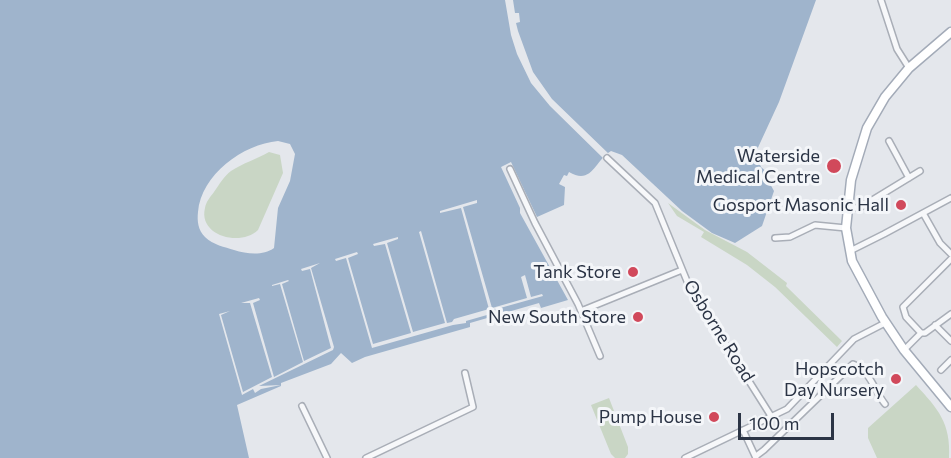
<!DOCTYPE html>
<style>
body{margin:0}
#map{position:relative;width:951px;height:458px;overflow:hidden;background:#e4e7ec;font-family:Commissioner,sans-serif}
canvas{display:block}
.scale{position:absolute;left:738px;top:413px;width:96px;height:27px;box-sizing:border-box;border:3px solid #2b3445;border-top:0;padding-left:8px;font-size:18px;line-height:21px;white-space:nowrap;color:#2b3445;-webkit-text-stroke:4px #f4f6f9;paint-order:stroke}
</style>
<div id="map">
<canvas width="951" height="458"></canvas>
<div class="scale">100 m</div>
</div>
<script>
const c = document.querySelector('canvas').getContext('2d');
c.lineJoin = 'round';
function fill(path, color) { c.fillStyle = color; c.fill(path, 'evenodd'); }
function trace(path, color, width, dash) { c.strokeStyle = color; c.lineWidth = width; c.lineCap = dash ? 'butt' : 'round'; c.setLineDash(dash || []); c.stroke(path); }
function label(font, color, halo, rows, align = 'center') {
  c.font = font + ' Commissioner,sans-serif'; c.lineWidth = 6; c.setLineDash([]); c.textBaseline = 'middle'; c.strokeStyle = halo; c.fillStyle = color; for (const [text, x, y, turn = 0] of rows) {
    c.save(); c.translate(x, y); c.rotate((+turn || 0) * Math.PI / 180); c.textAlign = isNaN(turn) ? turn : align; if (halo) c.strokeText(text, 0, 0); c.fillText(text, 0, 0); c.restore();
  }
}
fill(new Path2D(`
 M269 152 280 155 283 173 258 230C241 247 198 236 205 208 206 202 210 197 214 192 219 185 224 176 231 171 243 163 257 159 269 152Z
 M668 203 705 230 747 252 787 283 786 286 842 341 837 347 775 287 747 265 701 237 704 232 677 216Z
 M916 385C938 409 951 423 949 458H877L868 438V428Z
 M609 398 628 447V454L625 458H615L611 454 591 405Z`), '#c9d6c5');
fill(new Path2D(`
 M0 0H816L779 102 755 154 761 167 769 174V182L774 191 762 226 735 243 712 233 682 211 622 155 611 151C595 160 592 186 569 172L567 176 564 175 559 184 565 187 564 205 537 217 511 162 501 167 520 208V213L568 300 541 308 539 303 470 323V327L365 357 352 363 341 353 331 364 281 383V386L237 405 249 458H0ZM278 141 290 144 295 154 290 181 278 208 274 248C263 256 247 254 234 250 225 247 213 245 205 237 198 230 197 221 198 212 201 175 243 144 278 141Z`), '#9fb4cc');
fill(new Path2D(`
 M505 0H513L515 13H519L520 22 516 23 518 31 533 72 552 99 610 155 605 160 550 106 531 83 517 54 511 35Z
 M477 200V203L463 207 492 308 527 298 521 277 525 275 531 297 542 294 543 296 493 310 494 316 488 318 487 315 466 321V323L453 325 372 348 346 258 336 261 335 259 357 252 358 254 348 258 373 344 411 333 385 244 374 246 373 244 398 237V239L387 243 413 332 445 323 419 232 421 231 447 323 452 322 454 319 489 309 461 208 440 213V211Z
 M320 263 311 268 334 347 333 350 259 386 281 385 261 389 255 393 253 389 242 395 219 314 230 311 221 315 243 392 272 377 250 303H241L259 298 260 300 253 303 274 377 303 362 280 284 272 286V285L288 280 289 281 282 284 304 361 331 348 310 269 302 271 301 269Z`), '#e4e7ec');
const minor = new Path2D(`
 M881 0 897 49 909 68
 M889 141 909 178
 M607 158 655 203 689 286 771 416
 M510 169 535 223 578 304 600 356
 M847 209 861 207 920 171
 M923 213 940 243 951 254
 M775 238 790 237 815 225 846 228
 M850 251 884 234 951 198
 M581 311 682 270
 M935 325 951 341
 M921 333 906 317 903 307 951 259
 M904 350 921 333H925L951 314
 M941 370 951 360
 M302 406 327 458
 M743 430 756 458
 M756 456 764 450 853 364C870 370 875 392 885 404
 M366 458 473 407 465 373
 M685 458 787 409 854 339 885 323`);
const primary = new Path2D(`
 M951 32 909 68 885 97 867 128 851 180 846 228 852 261 882 317 904 350 951 407`);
trace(minor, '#a9aeb7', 8);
trace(primary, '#a3abb8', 11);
trace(minor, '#f7f8fa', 5);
trace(primary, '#fff', 8);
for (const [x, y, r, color] of [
 [834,166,8,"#d1495b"],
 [901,205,6,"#d1495b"],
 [633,272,6,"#d1495b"],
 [638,317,6,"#d1495b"],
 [896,379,6,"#d1495b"],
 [714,417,6,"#d1495b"]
]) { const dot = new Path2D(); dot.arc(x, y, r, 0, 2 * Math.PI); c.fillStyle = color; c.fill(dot); trace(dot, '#f4f6f9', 2); }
label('18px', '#2b3445', '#f4f6f9', [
 ["Waterside",820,156],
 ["Medical Centre",820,177],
 ["Gosport Masonic Hall",889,205],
 ["Tank Store",621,272],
 ["New South Store",626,317],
 ["Hopscotch",884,369],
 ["Day Nursery",884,390],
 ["Pump House",702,417]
], 'right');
label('18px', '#2b3445', '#f4f6f9', [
 ["Osborne Road",719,331,58]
]);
</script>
